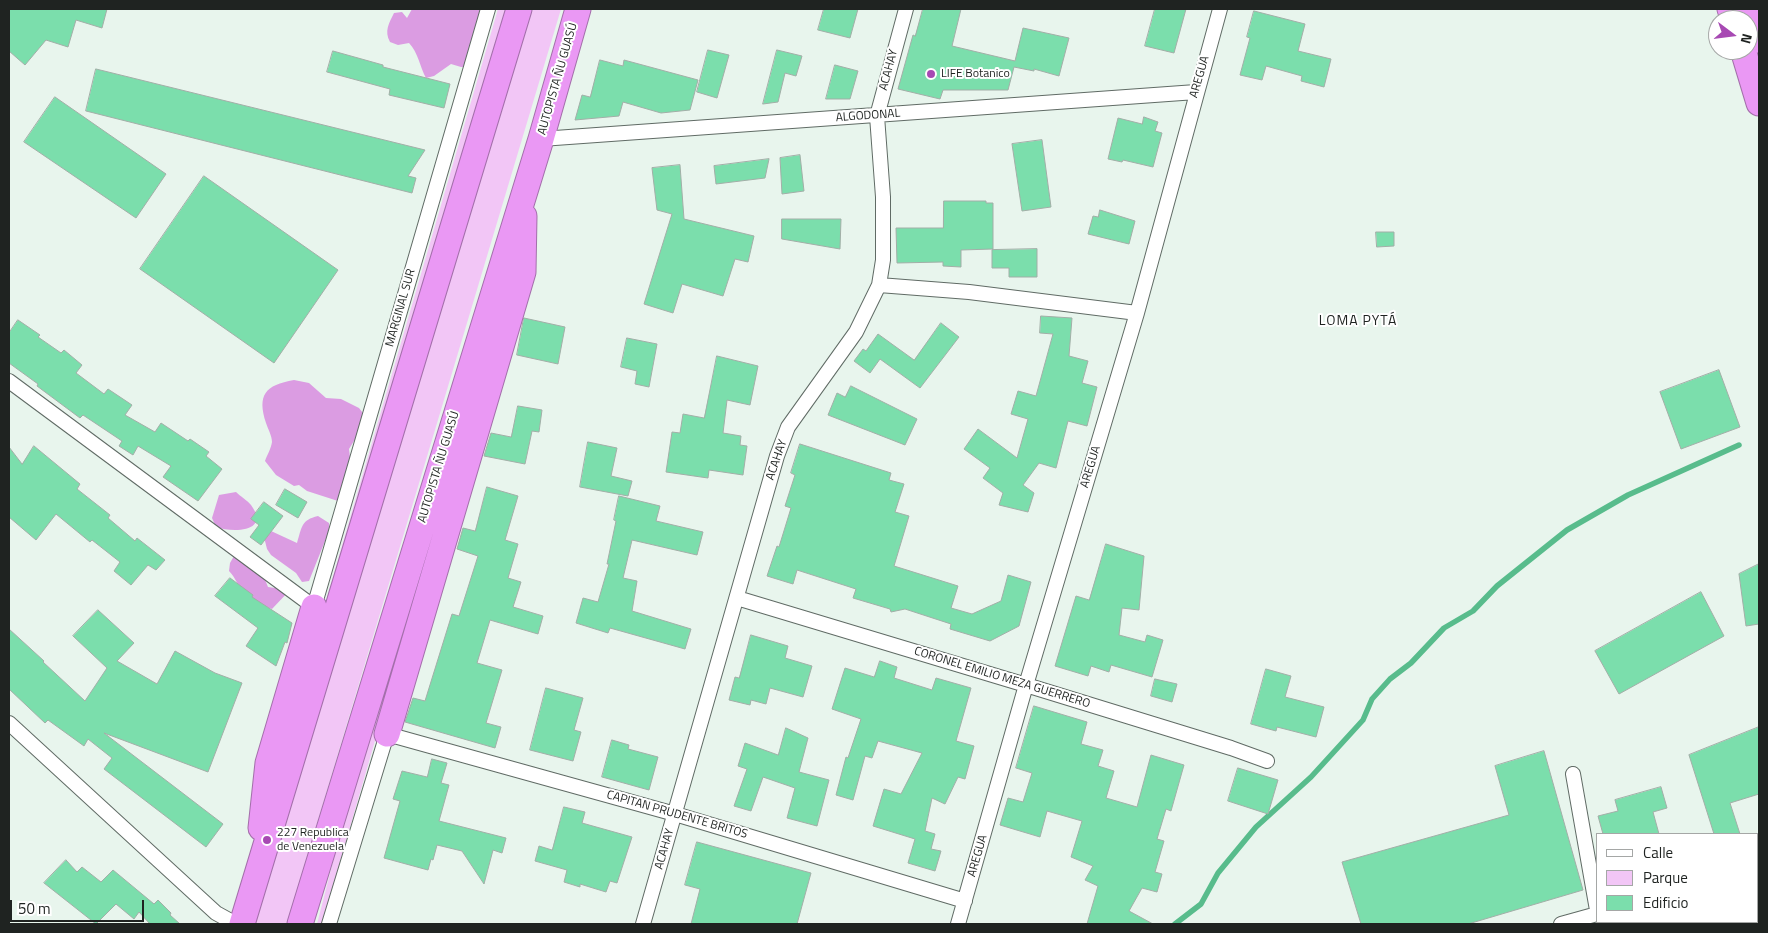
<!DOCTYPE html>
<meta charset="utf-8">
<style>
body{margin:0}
#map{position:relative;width:1768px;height:933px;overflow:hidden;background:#e8f5ed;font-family:"Titillium Web",sans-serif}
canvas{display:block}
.frame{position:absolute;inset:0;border:10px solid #1f2321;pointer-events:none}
.legend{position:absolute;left:1596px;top:833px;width:162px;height:90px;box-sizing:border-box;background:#fff;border:1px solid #a5a7a6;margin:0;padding:6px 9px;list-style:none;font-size:15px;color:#1f2321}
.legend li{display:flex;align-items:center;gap:10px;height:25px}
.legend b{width:25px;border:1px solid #a5a7a6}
.north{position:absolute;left:1708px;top:10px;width:50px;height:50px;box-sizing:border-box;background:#fff;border:1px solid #a5a7a6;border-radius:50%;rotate:105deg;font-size:14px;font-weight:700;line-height:20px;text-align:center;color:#1f2321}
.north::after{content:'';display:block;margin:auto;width:18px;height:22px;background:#a749b3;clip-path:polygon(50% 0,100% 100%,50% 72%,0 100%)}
.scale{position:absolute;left:10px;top:900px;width:134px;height:22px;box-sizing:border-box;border:2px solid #1f2321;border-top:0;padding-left:6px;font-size:15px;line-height:18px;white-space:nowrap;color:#1f2321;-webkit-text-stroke:4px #fff;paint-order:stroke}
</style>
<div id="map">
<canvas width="1768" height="933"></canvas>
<div class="frame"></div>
<ul class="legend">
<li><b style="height:6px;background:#fff"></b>Calle</li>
<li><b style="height:14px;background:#f2c6f6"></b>Parque</li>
<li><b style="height:14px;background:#7bdeac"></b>Edificio</li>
</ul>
<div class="north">N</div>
<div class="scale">50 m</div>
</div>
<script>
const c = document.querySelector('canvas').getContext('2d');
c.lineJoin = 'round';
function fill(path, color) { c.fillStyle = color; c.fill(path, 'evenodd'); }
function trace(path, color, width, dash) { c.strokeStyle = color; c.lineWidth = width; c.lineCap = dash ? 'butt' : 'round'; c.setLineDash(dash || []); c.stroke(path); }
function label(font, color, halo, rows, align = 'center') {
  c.font = font + ' "Titillium Web",sans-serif'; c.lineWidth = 4; c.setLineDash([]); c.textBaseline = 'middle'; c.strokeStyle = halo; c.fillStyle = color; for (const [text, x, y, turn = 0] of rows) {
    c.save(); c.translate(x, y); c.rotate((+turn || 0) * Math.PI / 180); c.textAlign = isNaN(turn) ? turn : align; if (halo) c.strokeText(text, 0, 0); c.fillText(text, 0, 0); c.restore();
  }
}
fill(new Path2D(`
 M498 9H507L298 705 296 704Z
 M527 9H561L287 924H253Z
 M513 264 322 924H317L361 753Z`), '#f2c6f6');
fill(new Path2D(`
 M412 9H484L466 67H461L451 64 434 76 426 78C420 67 418 52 409 43L398 45 390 42C384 31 389 23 394 13L402 12 407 18Z
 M294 380 309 383 326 398 341 399 359 408 366 417 362 428 349 449 350 457 354 461 338 501 307 491 299 485 294 486 276 475 265 461C267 455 271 449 272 442 272 436 268 429 266 423 257 395 265 385 294 380Z
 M236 492C240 496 248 501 251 505 271 532 233 533 216 527L212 518 219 495Z
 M318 516 329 523V531L309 581 302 582 296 573 271 555 267 549 264 537 271 531 297 543C302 527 301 520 318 516Z
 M240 555 264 577 268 587 290 590 272 609C262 605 251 599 244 592 238 587 236 578 229 571L230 563 234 556Z`), '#db9ce2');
trace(new Path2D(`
 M1175 924 1201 904 1218 873 1256 827 1311 777 1363 720 1372 699 1390 679 1411 663 1444 628 1473 611 1497 586 1567 530 1628 495 1739 445`), '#58bc8c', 5.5);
const building = new Path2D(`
 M9 9H107L102 28 76 20 68 47 46 40 25 65 9 51Z
 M824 9H858L850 38 818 30Z
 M923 9H961L952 46 1015 61 1023 28 1069 38 1059 76 1034 69V71L1014 67 1008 90H943L940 99 898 89 913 35 915 36Z
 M1155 9H1186L1174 53 1145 46Z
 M1254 11 1305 24 1298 51 1331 59 1324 87 1301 81 1302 76 1266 66 1262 80 1240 75 1250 38 1247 37Z
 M708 50 729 55 717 98 697 92Z
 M777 50 802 56 796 76 785 73 778 102 763 104Z
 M333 51 383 65V67L450 84 444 108 389 95 390 89 327 72Z
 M600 60 623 66 624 60 698 80 690 110 661 113 623 102 619 116 575 120 582 95 590 97Z
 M835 65 858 71 850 99H826Z
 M96 69 425 150 408 176 416 178 412 193 86 111Z
 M55 97 166 174 136 218 24 142Z
 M1144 117 1158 122 1155 131 1162 133 1153 167 1123 160 1122 162 1108 159 1118 118 1142 124Z
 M1042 140 1051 207 1022 211 1012 144Z
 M800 155 804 191 782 194 780 158Z
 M769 159 765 178 716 184 714 166Z
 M680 165 684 219 754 236 748 262 735 259 723 296 682 284 673 313 644 304 672 214 657 210 652 168Z
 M204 176 338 270 274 363 140 269Z
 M944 201H986V203H993V249L961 250V267L943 266V262L897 263 896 228H943Z
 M1100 210 1135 221 1129 244 1088 234 1093 216 1098 217Z
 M782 219H841L840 249 782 239Z
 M1376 232H1394V246L1377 247Z
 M1037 249V277H1009V268H992V250Z
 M1041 316 1072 318 1069 356 1088 361 1082 383 1097 387 1087 426 1068 421 1056 468 1039 463 1023 485 1034 493 1028 512 999 505 1003 493 983 478 990 468 964 449 978 429 1017 458 1028 419 1011 414 1018 391 1036 396 1053 334 1040 333Z
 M524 318 565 327 558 364 517 355Z
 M18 320 40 335 38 337 61 353 64 350 82 365 76 373 104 394 108 389 132 405 125 415 155 432 161 423 188 441 190 439 209 452 206 456 222 469 198 501 163 477 171 466 138 446 133 455 119 446 122 441 83 415 80 418 37 386 38 384 9 363V333Z
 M941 323 959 337 920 388 880 359 870 373 854 361 863 349 866 351 878 334 914 360Z
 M627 338 657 344 649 387 635 384 637 371 621 367Z
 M717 356 758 366 750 405 727 400 723 433 741 436 740 445 747 446 743 475 709 470 708 478 666 472 672 432 680 433 683 414 704 418Z
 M1719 370 1740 427 1681 449 1660 392Z
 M851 386 917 419 905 445 828 415 837 393 845 397Z
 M518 406 542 410 539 432 532 431 525 464 484 456 491 433 511 437Z
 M588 442 617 448 611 476 632 481 628 496 580 487Z
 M800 444 891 473 889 480 904 484 895 512 909 516 894 566 958 586 951 608 972 614 1001 601 1008 575 1031 582 1019 626 990 641 950 629 951 624 905 609 891 612 890 609 853 598 856 589 797 570 793 584 767 576 777 546 779 547 791 508 785 506 795 475 791 473Z
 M34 446 80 484 77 489 110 515 108 518 135 541 137 538 165 560 156 570 148 565 131 585 114 571 120 562 92 540 90 542 56 514 36 540 9 517V447L22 464Z
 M487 487 518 496 505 540 518 544 508 578 521 582 513 607 543 616 538 634 490 620 477 663 502 670 486 723 501 727 495 748 405 722 413 698 425 701 452 614 459 616 478 556 457 549 463 528 475 531Z
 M285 489 307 502 298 518 276 505Z
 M619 496 660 506 656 521 703 532 697 555 632 540 623 578 637 581 632 611 691 629 685 649 610 628 608 633 576 623 583 598 598 602 609 564H607L616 521 614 520Z
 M264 502 283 516 261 545 250 537 259 525 251 519Z
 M1106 544 1144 556 1139 610 1122 608 1119 635 1145 642 1147 635 1163 640 1152 677 1111 665 1109 672 1091 666 1088 676 1055 666 1076 596 1089 600Z
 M1759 564V624L1746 626 1739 574Z
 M230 578 253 595 252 597 292 623 287 643 285 642 276 666 246 646 258 628 215 596Z
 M1701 592 1724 636 1619 694 1595 651Z
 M98 610 134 643 117 661 157 684 175 651 215 673 242 683 208 772 104 733 223 824 206 847 104 769 112 758 88 739 84 746 48 720 45 723 9 689V629L44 661 43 662 85 701 107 668 73 636Z
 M751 635 788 646 785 658 812 666 803 697 770 688 766 704 751 700 750 705 729 700 735 677 739 678Z
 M880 661 897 667 894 678 932 690 936 678 971 688 956 741 974 746 965 779 958 777 945 804 932 798 925 831 935 834 931 849 941 851 935 871 908 863 915 839 873 826 884 789 901 794 922 753 878 741 872 758 865 756 853 800 836 795 846 757 848 758 861 719 832 709 845 668 874 677Z
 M1266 669 1291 676 1285 697 1324 707 1316 737 1277 727 1276 731 1251 724Z
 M1155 679 1177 684 1172 702 1151 696Z
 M546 688 583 698 574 730 581 732 573 761 530 750Z
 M1034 706 1087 722 1081 744 1103 750 1098 766 1114 771 1106 798 1137 807 1151 755 1184 765 1171 811 1166 809 1157 839 1164 841 1155 872 1162 874 1157 892 1142 888 1129 911 1153 924H1087L1098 886 1085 880 1093 866 1071 857 1082 821 1047 811 1040 837 1000 825 1008 798 1023 802 1032 773 1016 768Z
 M1759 727V794L1730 803 1740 834H1714L1689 755Z
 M786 728 808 738 799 772 829 780 817 826 787 818 795 788 763 777 751 811 734 806 747 769 738 766 745 743 778 755Z
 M612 740 629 745 628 749 658 757 649 790 602 777Z
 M1544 751 1583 890 1468 924H1361L1342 862 1509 815 1495 766Z
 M432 759 447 763 441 783 449 785 439 821 506 838 502 853 493 850 484 884 462 851 437 845 433 860 431 859 428 870 384 858 400 801 393 799 402 771 427 777Z
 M1238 768 1278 780 1268 814 1228 801Z
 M1661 787 1667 808 1653 812 1659 834H1603L1598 816 1618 811 1615 800Z
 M564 807 585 812 582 823 632 837 617 883 610 881 606 892 580 884V887L564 882 567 870 535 861 539 846 552 850Z
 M697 842 811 873 797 924H691L700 889 685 885Z
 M66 860 77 872 82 867 101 882 113 870 154 904 158 900 171 913 170 915 180 924H150L139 912 134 919 116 904 96 924 44 883Z`);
fill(building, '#7bdeac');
trace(building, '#a2aea7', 1);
const street = new Path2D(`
 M541 139 1196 92
 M879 285 969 292 1137 313
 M9 381 314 607 488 9
 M737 598 1026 685 1231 748 1267 761
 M9 723 216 913 236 924
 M1573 774 1597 910
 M1757 871H1759
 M329 924 387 734 675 814 965 901
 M643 924 777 456 788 427 856 332 879 285 883 260V197L877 116 906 9
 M958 924 1026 685 1137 313 1220 9
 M1561 924 1597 914`);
const highway = new Path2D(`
 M1730 9 1734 20
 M1750 9 1759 40
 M1743 50 1759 103
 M387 734 523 272 524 216
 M261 828 268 763 314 607
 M242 924C337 620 429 315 519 9
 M300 924 541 139 578 9`);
trace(street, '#606b65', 16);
trace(highway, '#a36faa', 27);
trace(street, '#fff', 14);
trace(highway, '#ea98f4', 25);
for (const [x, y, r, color] of [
 [931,74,5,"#a749b3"],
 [267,840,5,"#a749b3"]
]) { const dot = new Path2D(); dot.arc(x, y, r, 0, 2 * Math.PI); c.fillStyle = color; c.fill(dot); trace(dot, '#fff', 2); }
label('12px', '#1f2321', '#fff', [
 ["ACAHAY",889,70,-75],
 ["AREGUA",1200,77,-74],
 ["AUTOPISTA ÑU GUASÚ",558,79,-74],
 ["ALGODONAL",868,116,-4],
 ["MARGINAL SUR",401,308,-74],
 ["ACAHAY",777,460,-71],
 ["AUTOPISTA ÑU GUASÚ",439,467,-73],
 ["AREGUA",1091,467,-73],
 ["CORONEL EMILIO MEZA GUERRERO",1002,678,17],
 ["CAPITAN PRUDENTE BRITOS",677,815,16],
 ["ACAHAY",665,849,-74],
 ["AREGUA",978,856,-74]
]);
label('12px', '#1f2321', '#fff', [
 ["LIFE Botanico",941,74],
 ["227 Republica",277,833],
 ["de Venezuela",277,847]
], 'left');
c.letterSpacing = '1px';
label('14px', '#1f2321', '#fff', [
 ["LOMA PYTÁ",1358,322]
]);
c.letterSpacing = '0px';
</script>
